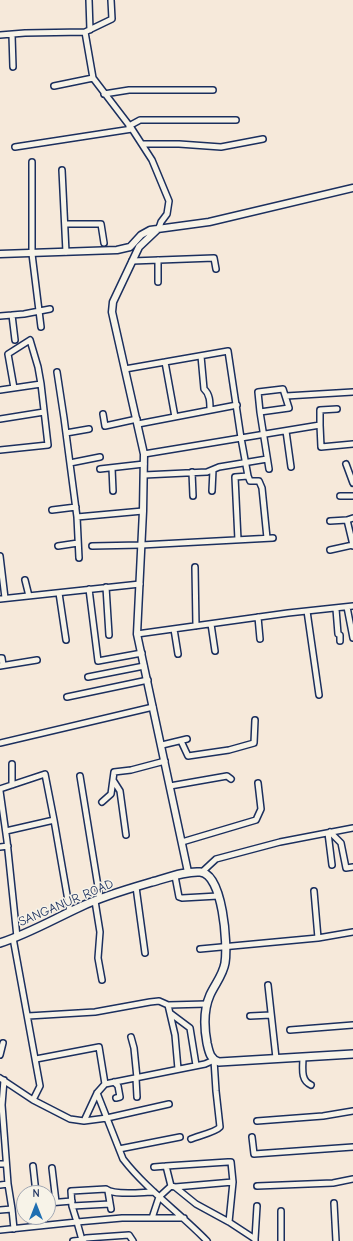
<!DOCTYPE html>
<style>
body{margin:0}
#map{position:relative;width:353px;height:1241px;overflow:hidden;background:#f6e9da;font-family:"Comic Neue",sans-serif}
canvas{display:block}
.north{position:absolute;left:16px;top:1185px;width:40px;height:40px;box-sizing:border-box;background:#f7f3e8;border:1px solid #9fa5b1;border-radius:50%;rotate:0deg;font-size:11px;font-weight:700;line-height:16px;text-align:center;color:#1b2f5e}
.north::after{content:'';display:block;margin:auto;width:14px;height:18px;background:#1f6fb2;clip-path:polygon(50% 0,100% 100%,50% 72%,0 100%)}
</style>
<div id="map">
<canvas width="353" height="1241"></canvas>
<div class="north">N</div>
</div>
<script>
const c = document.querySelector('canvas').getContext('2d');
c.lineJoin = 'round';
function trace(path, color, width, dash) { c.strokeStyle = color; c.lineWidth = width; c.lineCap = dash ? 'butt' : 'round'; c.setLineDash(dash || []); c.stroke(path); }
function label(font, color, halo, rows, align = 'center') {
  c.font = font + ' "Comic Neue",sans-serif'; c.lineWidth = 3; c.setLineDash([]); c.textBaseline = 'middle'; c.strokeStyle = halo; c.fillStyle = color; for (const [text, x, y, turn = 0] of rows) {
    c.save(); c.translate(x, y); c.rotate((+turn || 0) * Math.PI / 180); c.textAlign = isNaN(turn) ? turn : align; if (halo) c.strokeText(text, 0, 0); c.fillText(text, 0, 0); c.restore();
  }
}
const minor = new Path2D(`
 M89 0 90 30
 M85 32 112 19 111 0
 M0 35 25 33 85 32 93 78 132 129 152 160 169 201 167 214 161 222 159 228
 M12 35 13 67
 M54 86 93 78
 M104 94 129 90H213
 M129 126 140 120H236
 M142 144H179L221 147 263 139
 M15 147 132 129
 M32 162V254L41 327
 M62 170 66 252
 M65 224H101L104 243
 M158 260V282
 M132 261 214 258 216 269
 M12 315 15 340
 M0 316 24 314 50 309
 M201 356 204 389C210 394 210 402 210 410
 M165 362 175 417
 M125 369 228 351 241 438 144 454
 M57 372 64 418 77 517
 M14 388 8 354 30 340 38 367 41 384
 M0 390 41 384 48 445 0 450
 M286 396 353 392
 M260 412 289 408 283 389 258 392 260 412 269 469
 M103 414 105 426 137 419
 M0 419 44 412
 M138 424 237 405
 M320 425V410L337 409
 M286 431 291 467
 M66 433 89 429
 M70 463 100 457
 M346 464 353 483
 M112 468 113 491
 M100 469 144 464
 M192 472 193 496
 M144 475 207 472 219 467 267 459
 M248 476 250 481H259L262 488 267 538
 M212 491 213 470
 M340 496H353
 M52 510 76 507
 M353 518 347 520 353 545
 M330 521 347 520
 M238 540 235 477 248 476 241 438 320 425 321 447 353 444
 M58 546 78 543
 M92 546 141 545 273 538
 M330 550 353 545V546
 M0 556 5 598
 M79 558 77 517 143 511
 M195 567 196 626
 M25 580 29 596
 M106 587 109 635
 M89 589 98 661 142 653
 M59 593 66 640
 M0 599 140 584
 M347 607 353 638
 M336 609 338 634 340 635V641
 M307 611 319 695
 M258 617 260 639
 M211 624 215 651
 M174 629 178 654
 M137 634 288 613 353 606
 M0 658H2L3 665
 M0 666 37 660
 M88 677 144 666
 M67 697 148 680
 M181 741 188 756 229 750 254 743 255 720
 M0 743 153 707
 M162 745 187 739
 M12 764V785
 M80 776 100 899
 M113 780 120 791 126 835
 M170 786 227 776 231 779
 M0 789 45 774 54 820
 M0 791 7 841 17 937
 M102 802 111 794 114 772 131 770 165 761
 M6 831 54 820 70 912
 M330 832 341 843 346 868 353 867
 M328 833 332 865
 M182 842 256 820 261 809 258 783
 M0 847 8 846
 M202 872 216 859 280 842 353 828
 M175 876 179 897 182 898 218 896
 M136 887 145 953
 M95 901 100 932 98 958 102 980
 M13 938 40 1086 33 1100
 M318 938 353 932
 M200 949 318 938 314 891
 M268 985 276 1058
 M168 1005 175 1035 178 1069
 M170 1013 190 1028 196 1065
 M28 1016 95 1012 150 1002 159 1001 168 1005 207 1004
 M250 1016 271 1015
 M290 1030 353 1025
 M131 1037 134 1048 137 1078
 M0 1055 3 1043
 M303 1057C303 1068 300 1080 311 1085
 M36 1059 99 1047 105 1084
 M0 1078 33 1100 70 1119 84 1121 97 1093 105 1084 205 1064 214 1060 216 1091 220 1127C216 1132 198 1136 191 1139
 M136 1078 137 1097
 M4 1080 2 1105 8 1184 12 1209 14 1229
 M114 1082 118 1086 120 1097 116 1098
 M97 1093 123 1159C147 1190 180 1213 207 1241
 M84 1121 107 1118 169 1104
 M257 1121 323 1116 353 1111
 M252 1137 254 1154 353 1147
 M119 1149 180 1137
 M0 1164H6
 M33 1166 36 1193
 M154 1167 166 1166
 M52 1168 56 1202
 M0 1185 8 1184
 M171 1186 166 1166 228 1162H231L233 1182
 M257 1186 333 1183 353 1179
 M175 1187 233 1182 229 1222
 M108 1191 111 1209
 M48 1203 72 1201
 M334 1203 336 1241
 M72 1206 110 1204
 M0 1210 12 1209
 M152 1218 159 1197 171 1186 175 1187 196 1204 229 1222 255 1239V1241
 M0 1230 77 1222 72 1206 71 1191 106 1189C114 1196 143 1192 154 1192
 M255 1239 257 1206
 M73 1241 82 1240 77 1222 122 1218H184
 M82 1241V1240L86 1238 129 1235 133 1241
 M281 1241V1211`);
const tertiary = new Path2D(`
 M159 228 139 247 113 302 112 312 144 454 143 511 137 634 188 872
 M0 254 117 250 130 247 141 235 150 230 209 222 353 188`);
const secondary = new Path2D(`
 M0 943C28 934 54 919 80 907 103 896 128 889 152 882 167 878 184 871 200 872 223 873 228 945 225 963 223 975 215 984 210 995 203 1011 204 1027 207 1043 209 1052 210 1059 219 1062L353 1054`);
trace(minor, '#1b2f5e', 8);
trace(tertiary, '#1b2f5e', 9);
trace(secondary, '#1b2f5e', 10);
trace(minor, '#f7f3e8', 5);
trace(tertiary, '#f7f3e8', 6);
trace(secondary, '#f7f3e8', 7);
label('13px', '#1b2f5e', '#f7f3e8', [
 ["SANGANUR ROAD",66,903,-23]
]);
</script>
